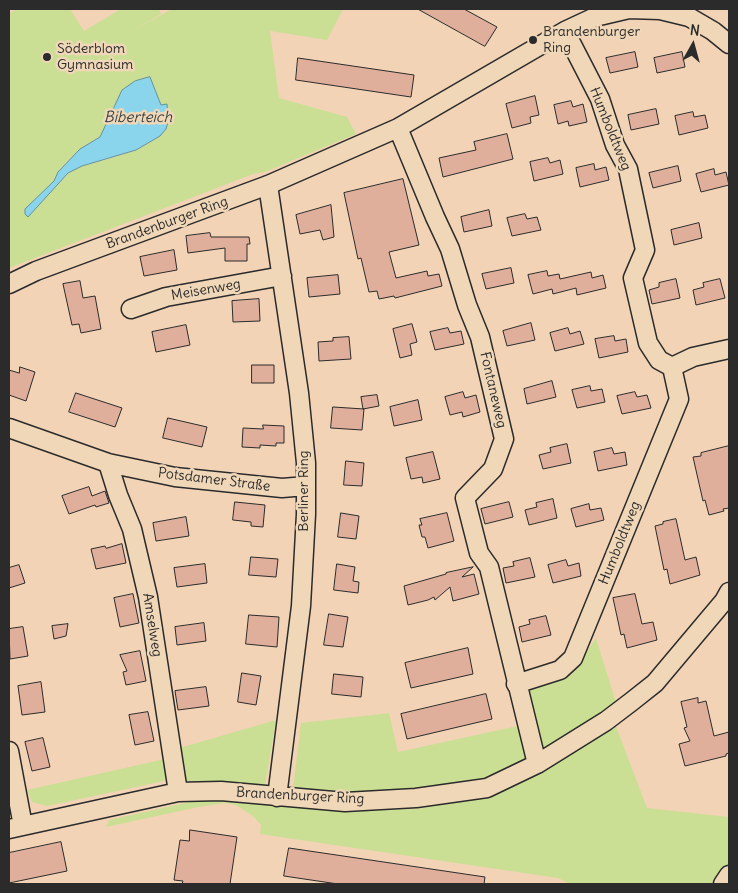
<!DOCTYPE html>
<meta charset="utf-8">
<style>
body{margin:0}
#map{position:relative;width:738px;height:893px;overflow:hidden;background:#f2d3b6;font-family:Delius,sans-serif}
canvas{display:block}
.frame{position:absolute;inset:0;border:10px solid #2b2b2b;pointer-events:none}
.north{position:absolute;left:668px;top:20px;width:50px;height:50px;-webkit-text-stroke:4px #f0d7b8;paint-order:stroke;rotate:7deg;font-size:14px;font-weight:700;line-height:20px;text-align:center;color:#2b2b2b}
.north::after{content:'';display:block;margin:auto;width:18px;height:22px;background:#2b2b2b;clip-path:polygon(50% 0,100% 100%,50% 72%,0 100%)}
</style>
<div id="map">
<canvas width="738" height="893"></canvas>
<div class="frame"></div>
<div class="north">N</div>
</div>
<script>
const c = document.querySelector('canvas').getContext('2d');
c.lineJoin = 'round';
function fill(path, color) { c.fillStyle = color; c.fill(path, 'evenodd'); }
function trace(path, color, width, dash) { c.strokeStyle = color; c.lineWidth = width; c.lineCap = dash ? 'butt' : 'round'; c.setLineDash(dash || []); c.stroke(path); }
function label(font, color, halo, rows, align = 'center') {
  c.font = font + ' Delius,sans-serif'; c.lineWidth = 5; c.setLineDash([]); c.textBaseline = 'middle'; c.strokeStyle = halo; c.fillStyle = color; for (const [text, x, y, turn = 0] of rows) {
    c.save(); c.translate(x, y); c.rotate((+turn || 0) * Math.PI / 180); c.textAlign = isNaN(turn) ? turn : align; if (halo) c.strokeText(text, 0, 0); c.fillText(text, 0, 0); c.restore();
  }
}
fill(new Path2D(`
 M17 9H70L84 31 121 9H159L161 14 132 31 172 9H343L327 40 270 31 279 98 347 117 356 134 265 172 253 174 9 268V14ZM150 77 161 105 167 104 166 129C148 149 122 155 97 162 87 165 76 167 68 173 56 182 40 202 31 214L25 209 54 181 58 172 80 149 100 137 122 90Z
 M596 638 616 703 590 722 530 758 483 778 409 792 346 793 293 789 301 723 389 713 398 752 536 722 528 691 572 674Z
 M276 720 265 785 182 781 176 749Z
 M615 724 647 808 729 817V864L716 884H570L558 878 260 834 261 825 253 816 245 811 236 805 225 803 198 807 106 827 109 820 198 800 220 798 342 811 415 809 492 797 551 764Z
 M165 759 166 777 164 781 47 806 32 802 27 790Z`), '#cadf94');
const water = new Path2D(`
 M150 77 161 105 167 104 168 122 166 129 160 136 136 150 82 166 68 173 28 217 25 214V209L54 181 58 172 80 149 100 137 122 90 135 81Z`);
fill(water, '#8ad5eb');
trace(water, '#64919e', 1);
const building = new Path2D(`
 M418 9H464L497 27 485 46Z
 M635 52 638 67 610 73 606 58Z
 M682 52 685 67 657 73 654 58Z
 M298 58 414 75 411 97 296 80Z
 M535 96 539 115 530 117 531 123 512 128 506 104Z
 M571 101 573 107 583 104 587 122 569 126 568 121 558 124 554 105Z
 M656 109 659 124 631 130 628 115Z
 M693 112 694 117 705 115 708 128 679 135 675 116Z
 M507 134 513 159 443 177 439 158 476 150 474 142Z
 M548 158 550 163 560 160 563 174 534 181 530 162Z
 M594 164 595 170 606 167 609 180 580 187 576 168Z
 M678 166 681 181 653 188 649 173Z
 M714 169 715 175 726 172 729 185 701 192 696 174Z
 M403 179 419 245 389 252 396 278 427 271 428 276 439 274 442 286 395 298 394 296 379 299 377 291 369 292 361 258 358 259 344 193Z
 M331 205 334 237 323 240 320 230 300 234 296 215Z
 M489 210 492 226 464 232 461 217Z
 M525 214 527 219 537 217 541 230 512 236 507 218Z
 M699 223 702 238 674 245 671 230Z
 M210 233 211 237H249L250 244H247V261H225V248L188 253 186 236Z
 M174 250 177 270 144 276 140 257Z
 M511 268 514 283 486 289 482 274Z
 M547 271 548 276 559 274 560 279 591 272 592 278 603 275 606 288 577 295 576 288 553 294 552 289 533 294 528 275Z
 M338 275 340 294 309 297 307 278Z
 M676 279 680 298 652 304 649 290 659 287V283Z
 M720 279 725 298 696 305 693 290 704 287 703 283Z
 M80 281 83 298 95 296 101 329 81 333 79 324 72 325 63 284Z
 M259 299 260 321 233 322 232 301Z
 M531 323 535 340 507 346 503 331Z
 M412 324 417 342 410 344 412 355 400 358 393 329Z
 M186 325 190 345 156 352 152 332Z
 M448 328 450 333 461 331 464 344 435 350 430 332Z
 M568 328 570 334 580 331 584 344 555 351 550 333Z
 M614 336 615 341 626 339 628 352 599 358 595 339Z
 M349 337 351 359 319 361 318 342 333 341V338Z
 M252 365H274V383H252Z
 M20 367 35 372 26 401 9 395V370L19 373Z
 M552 381 556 397 527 404 524 389Z
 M590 386 591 391 602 389 605 402 577 408 572 390Z
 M463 392 465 398 476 395 480 412 463 417 462 412 450 415 445 397Z
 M635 392 637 397 647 395 651 408 622 414 617 396Z
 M76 393 122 408 115 427 69 412Z
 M377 395 379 406 363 409 361 397Z
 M418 400 422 420 394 426 390 407Z
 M333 407 364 409 362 430 331 428Z
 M168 418 207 427 202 447 163 438Z
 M263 425 284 426V443H276V446L260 445V448L242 447 243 428 263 429Z
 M567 444 571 463 543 469 539 455 551 452 550 448Z
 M729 446V508L723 509 724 511 709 515 705 500 703 501 693 457 701 456V453Z
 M612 448 614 454 625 452 627 465 598 471 594 452Z
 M433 452 440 479 423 483 422 477 411 479 406 458Z
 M346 461 364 463 362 486 344 485Z
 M89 487 92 496 105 491 109 503 96 507 95 505 69 514 62 496Z
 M553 499 557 518 529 525 525 510 537 507 536 503Z
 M235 502 265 505 263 527 251 526V522L233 520Z
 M509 502 513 517 485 524 481 509Z
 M589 504 590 510 601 508 604 520 576 527 571 509Z
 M341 513 359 516 356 539 338 537Z
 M447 513 454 541 428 548 425 537H422L419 525H422L420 519Z
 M186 517 189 536 156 541 153 523Z
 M676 519 685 560 696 557 700 575 670 584 667 569 664 570 655 526 663 524V522Z
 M122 544 126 563 96 569 91 549 105 546 106 548Z
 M251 557 278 559 276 577 249 575Z
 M530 558 535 577 506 583 503 568 514 566 513 562Z
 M566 560 568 566 579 563 581 576 553 583 548 565Z
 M205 564 207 583 177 587 174 568Z
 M337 564 355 567 353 581 359 582 358 593 334 590Z
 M19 565 25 583 9 588V568Z
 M473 567 462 577 474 574 479 594 453 601 450 587 435 600 434 597 428 600 408 605 404 586 446 574V573Z
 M133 594 139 623 120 627 114 598Z
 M635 594 642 624 653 622 657 640 627 648 624 634 621 635 613 598Z
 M329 614 348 617 343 647 324 645Z
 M249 615 279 617 277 647 246 644Z
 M546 616 551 635 522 642 519 627 530 624 529 620Z
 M204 623 206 641 177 645 175 627Z
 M68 624 66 636 54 639 52 626Z
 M23 627 28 656 10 659 9 629Z
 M468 648 473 674 411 688 405 663Z
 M140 651 146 681 126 685 123 672 127 671 120 655Z
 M242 673 261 676 256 705 238 702Z
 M334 674 363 677 361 697 332 694Z
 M41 682 45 712 22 715 18 686Z
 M206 687 209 706 178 710 175 691Z
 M486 694 492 719 407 739 401 714Z
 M698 698V703L706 701 714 736 729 732V753L726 754V756L685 766 679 744 690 741 684 728 687 727 681 702Z
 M148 712 154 741 135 745 129 715Z
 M43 738 50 767 32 771 25 742Z
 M190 830 237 837 230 884H182L183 881 174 880 180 840 189 841Z
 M61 842 67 871 9 883V853Z
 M289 848 485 877 484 884H338L284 876Z`);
fill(building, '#dfaf9c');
trace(building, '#2b2b2b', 1);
const street = new Path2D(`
 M398 128 435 217 450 249 467 305 480 337 504 439 493 469 465 498 479 553 489 567 537 764
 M268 185 299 393 306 463V514L301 606 277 797
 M9 284 36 271 268 185 398 128 565 31 595 17 629 9 660 10 689 17 713 31 729 44
 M131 309 166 297 282 276
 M672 367 693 357 729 349
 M9 428 108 463 175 477 282 488 306 486
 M108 463 118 495 132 529 148 597 178 792
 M516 684 560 670 573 658 679 399 672 367 659 360 648 343 633 278 645 250 628 169 615 145 600 99 565 31
 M9 751 23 826
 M9 829 178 792 221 791 345 802 416 798 487 788 537 764 606 721 631 702 655 683 724 601 729 592
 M723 884 729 875`);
trace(street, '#2b2b2b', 21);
trace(street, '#f0d7b8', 18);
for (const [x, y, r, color] of [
 [533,40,5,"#2b2b2b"],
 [47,57,5,"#2b2b2b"]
]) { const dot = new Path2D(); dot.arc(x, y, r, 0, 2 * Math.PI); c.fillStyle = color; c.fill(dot); trace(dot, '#f0d7b8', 2); }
label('14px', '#2b2b2b', '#f0d7b8', [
 ["Brandenburger",543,32],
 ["Ring",543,48],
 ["Söderblom",57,49],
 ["Gymnasium",57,65]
], 'left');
label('14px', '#2b2b2b', '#f0d7b8', [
 ["Humboldtweg",610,129,68],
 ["Brandenburger Ring",167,223,-20],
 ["Meisenweg",206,290,-10],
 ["Fontaneweg",493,390,77],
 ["Potsdamer Straße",214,480,7],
 ["Berliner Ring",304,491,-90],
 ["Humboldtweg",620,543,-68],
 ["Amselweg",152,625,81],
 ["Brandenburger Ring",300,796,3]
]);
label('italic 15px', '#394448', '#f0d7b8', [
 ["Biberteich",138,118]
]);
</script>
